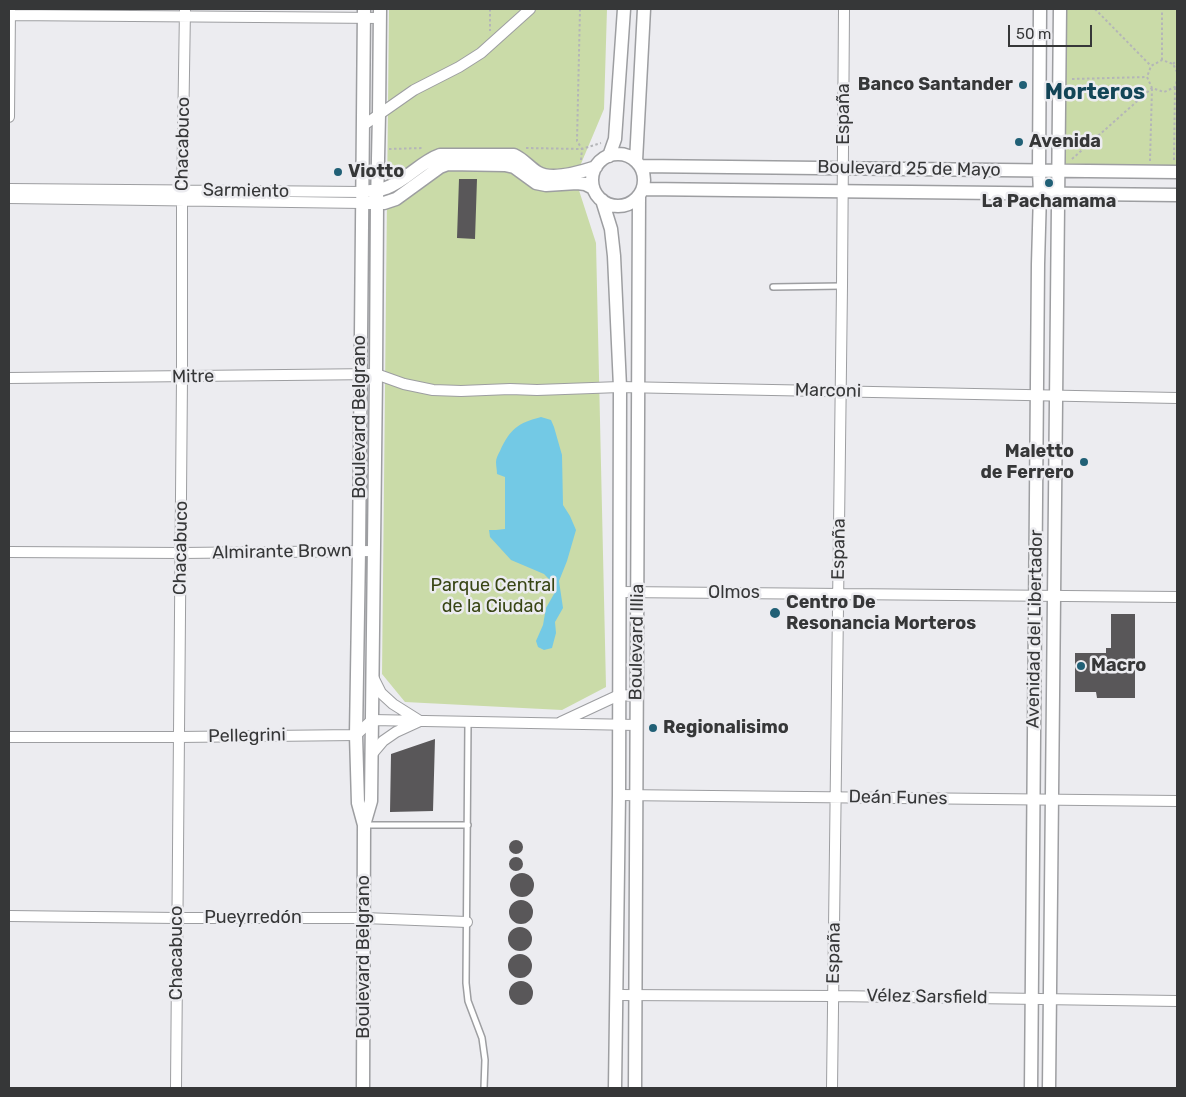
<!DOCTYPE html>
<meta charset="utf-8">
<style>
body{margin:0}
#map{position:relative;width:1186px;height:1097px;overflow:hidden;background:#ececf0;font-family:Rubik,sans-serif}
canvas{display:block}
.frame{position:absolute;inset:0;border:10px solid #363738;pointer-events:none}
.scale{position:absolute;left:1008px;top:25px;width:84px;height:22px;box-sizing:border-box;border:2px solid #363738;border-top:0;padding-left:6px;font-size:15px;line-height:18px;white-space:nowrap;color:#363738;-webkit-text-stroke:4px #ececf0;paint-order:stroke}
</style>
<div id="map">
<canvas width="1186" height="1097"></canvas>
<div class="frame"></div>
<div class="scale">50 m</div>
</div>
<script>
const c = document.querySelector('canvas').getContext('2d');
c.lineJoin = 'round';
function fill(path, color) { c.fillStyle = color; c.fill(path, 'evenodd'); }
function trace(path, color, width, dash) { c.strokeStyle = color; c.lineWidth = width; c.lineCap = dash ? 'butt' : 'round'; c.setLineDash(dash || []); c.stroke(path); }
function label(font, color, halo, rows, align = 'center') {
  c.font = font + ' Rubik,sans-serif'; c.lineWidth = 5; c.setLineDash([]); c.textBaseline = 'middle'; c.strokeStyle = halo; c.fillStyle = color; for (const [text, x, y, turn = 0] of rows) {
    c.save(); c.translate(x, y); c.rotate((+turn || 0) * Math.PI / 180); c.textAlign = isNaN(turn) ? turn : align; if (halo) c.strokeText(text, 0, 0); c.fillText(text, 0, 0); c.restore();
  }
}
fill(new Path2D(`
 M389 9H607L604 109 575 178 596 243 606 687 562 710 405 702 382 674Z
 M1060 9H1177V172L1059 171Z`), '#cadba8');
fill(new Path2D(`
 M541 417 551 420 554 427 562 455 563 505 570 516 576 530 567 561 559 581 563 608 555 622 556 633 552 648 544 650 538 647 536 641 543 625 546 608 554 594 550 580 544 574 511 560 490 537 489 530H496L505 529V477L497 474C497 470 496 466 496 462 496 458 498 455 500 451 510 429 518 423 541 417Z`), '#73c9e5');
fill(new Path2D(`
 M459 179H477L475 239 457 238Z
 M1111 614H1135V698H1097L1096 692H1075V653H1106V648H1111Z
 M435 739 433 811 390 812 391 754Z
 M509 847a7 7 0 1 1 14 0a7 7 0 1 1-14 0Z
 M509 864a7 7 0 1 1 14 0a7 7 0 1 1-14 0Z
 M510 885a12 12 0 1 1 24 0a12 12 0 1 1-24 0Z
 M509 912a12 12 0 1 1 24 0a12 12 0 1 1-24 0Z
 M508 939a12 12 0 1 1 24 0a12 12 0 1 1-24 0Z
 M508 966a12 12 0 1 1 24 0a12 12 0 1 1-24 0Z
 M509 993a12 12 0 1 1 24 0a12 12 0 1 1-24 0Z`), '#595759');
const service = new Path2D(`
 M773 287 842 286
 M468 722 466 983 468 1001 482 1038 485 1060 484 1088
 M365 825H468`);
const minor = new Path2D(`
 M9 15 380 18
 M9 117 10 9
 M364 125 414 90 459 67 481 53 530 9
 M9 189 363 192
 M9 198 362 203
 M9 378 376 374 404 384 433 390 461 391 510 389 537 390 620 387 1177 398
 M9 552 181 553 374 551
 M620 592 1177 597
 M561 722 619 695 636 696
 M9 737H179L356 735 372 720 636 725
 M372 754 383 741 396 732 420 721 393 704 381 693 373 677
 M619 795 1177 801
 M9 916 177 918H364L467 922
 M617 995 834 996 1177 1001
 M176 1088 182 377V200L185 9
 M832 1088 842 286 844 9`);
const tertiary = new Path2D(`
 M364 9 359 551 356 735 358 803 364 825
 M592 180a26 26 0 1 1 52 0a26 26 0 1 1-52 0Z
 M609 156 615 139 624 9
 M636 161 644 9
 M640 166 1177 172
 M643 189 1177 195
 M370 191C376 191 381 190 386 188 406 181 420 162 440 155H514C523 159 529 167 537 172 551 181 581 172 596 167
 M602 200 611 229 614 256 620 387 619 795 615 1088
 M369 203H384L396 199 440 167 448 164 505 165 514 167 536 183 546 185 577 183 585 184 593 188
 M363 1088 364 825 371 801 376 374 377 203 379 114 380 9
 M635 1088 639 196
 M1031 1088 1038 264 1040 193 1039 171 1040 9
 M1049 1088 1060 9`);
trace(service, '#9d9ea1', 8);
trace(minor, '#9d9ea1', 12);
trace(tertiary, '#9d9ea1', 15);
trace(new Path2D(`
 M490 9V31
 M580 9 577 141 582 149 581 160
 M1095 9 1151 66
 M1162 60V9
 M1173 64 1177 60
 M1177 72 1173 64 1162 60 1151 66 1147 77 1152 88 1164 92 1175 87 1177 80
 M1072 79 1147 77
 M526 148 582 149 601 143
 M389 149 424 148
 M1072 159 1152 88
 M1174 160 1175 87
 M1150 161 1152 88`), '#b4b5b8', 2, [2.5, 2.5]);
trace(service, '#fff', 5);
trace(minor, '#fff', 10);
trace(tertiary, '#fff', 12);
for (const [x, y, r, color] of [
 [1023,85,5,"#216076"],
 [1019,142,5,"#216076"],
 [338,172,5,"#216076"],
 [1049,183,5,"#216076"],
 [1084,462,5,"#216076"],
 [775,613,6,"#216076"],
 [1081,666,5,"#216076"],
 [653,728,5,"#216076"]
]) { const dot = new Path2D(); dot.arc(x, y, r, 0, 2 * Math.PI); c.fillStyle = color; c.fill(dot); trace(dot, '#ececf0', 2); }
label('bold 18px', '#363738', '#ececf0', [
 ["Banco Santander",1013,85,"right"],
 ["Avenida",1029,142],
 ["Viotto",348,172],
 ["La Pachamama",1049,202,"center"],
 ["Maletto",1074,452,"right"],
 ["de Ferrero",1074,473,"right"],
 ["Centro De",786,603],
 ["Resonancia Morteros",786,624],
 ["Macro",1091,666],
 ["Regionalisimo",663,728]
], 'left');
label('18px', '#363738', '#ececf0', [
 ["España",844,114,-90],
 ["Chacabuco",183,144,-89],
 ["Boulevard 25 de Mayo",909,169,1],
 ["Sarmiento",246,191,1],
 ["Mitre",193,377,-1],
 ["Marconi",828,391,1],
 ["Boulevard Belgrano",360,417,-90],
 ["Chacabuco",181,548,-89],
 ["España",839,549,-89],
 ["Almirante Brown",282,552,-1],
 ["Olmos",734,593],
 ["Avenidad del Libertador",1035,629,-89],
 ["Boulevard Illia",637,642,-89],
 ["Pellegrini",247,736,-1],
 ["Deán Funes",898,798,1],
 ["Pueyrredón",253,918],
 ["Chacabuco",177,953,-90],
 ["España",834,953,-89],
 ["Boulevard Belgrano",364,957,-90],
 ["Vélez Sarsfield",927,997,1]
]);
label('18px', '#384514', '#ececf0', [
 ["Parque Central",493,586],
 ["de la Ciudad",493,607]
]);
label('bold 22px', '#134557', '#ececf0', [
 ["Morteros",1095,93]
]);
</script>
